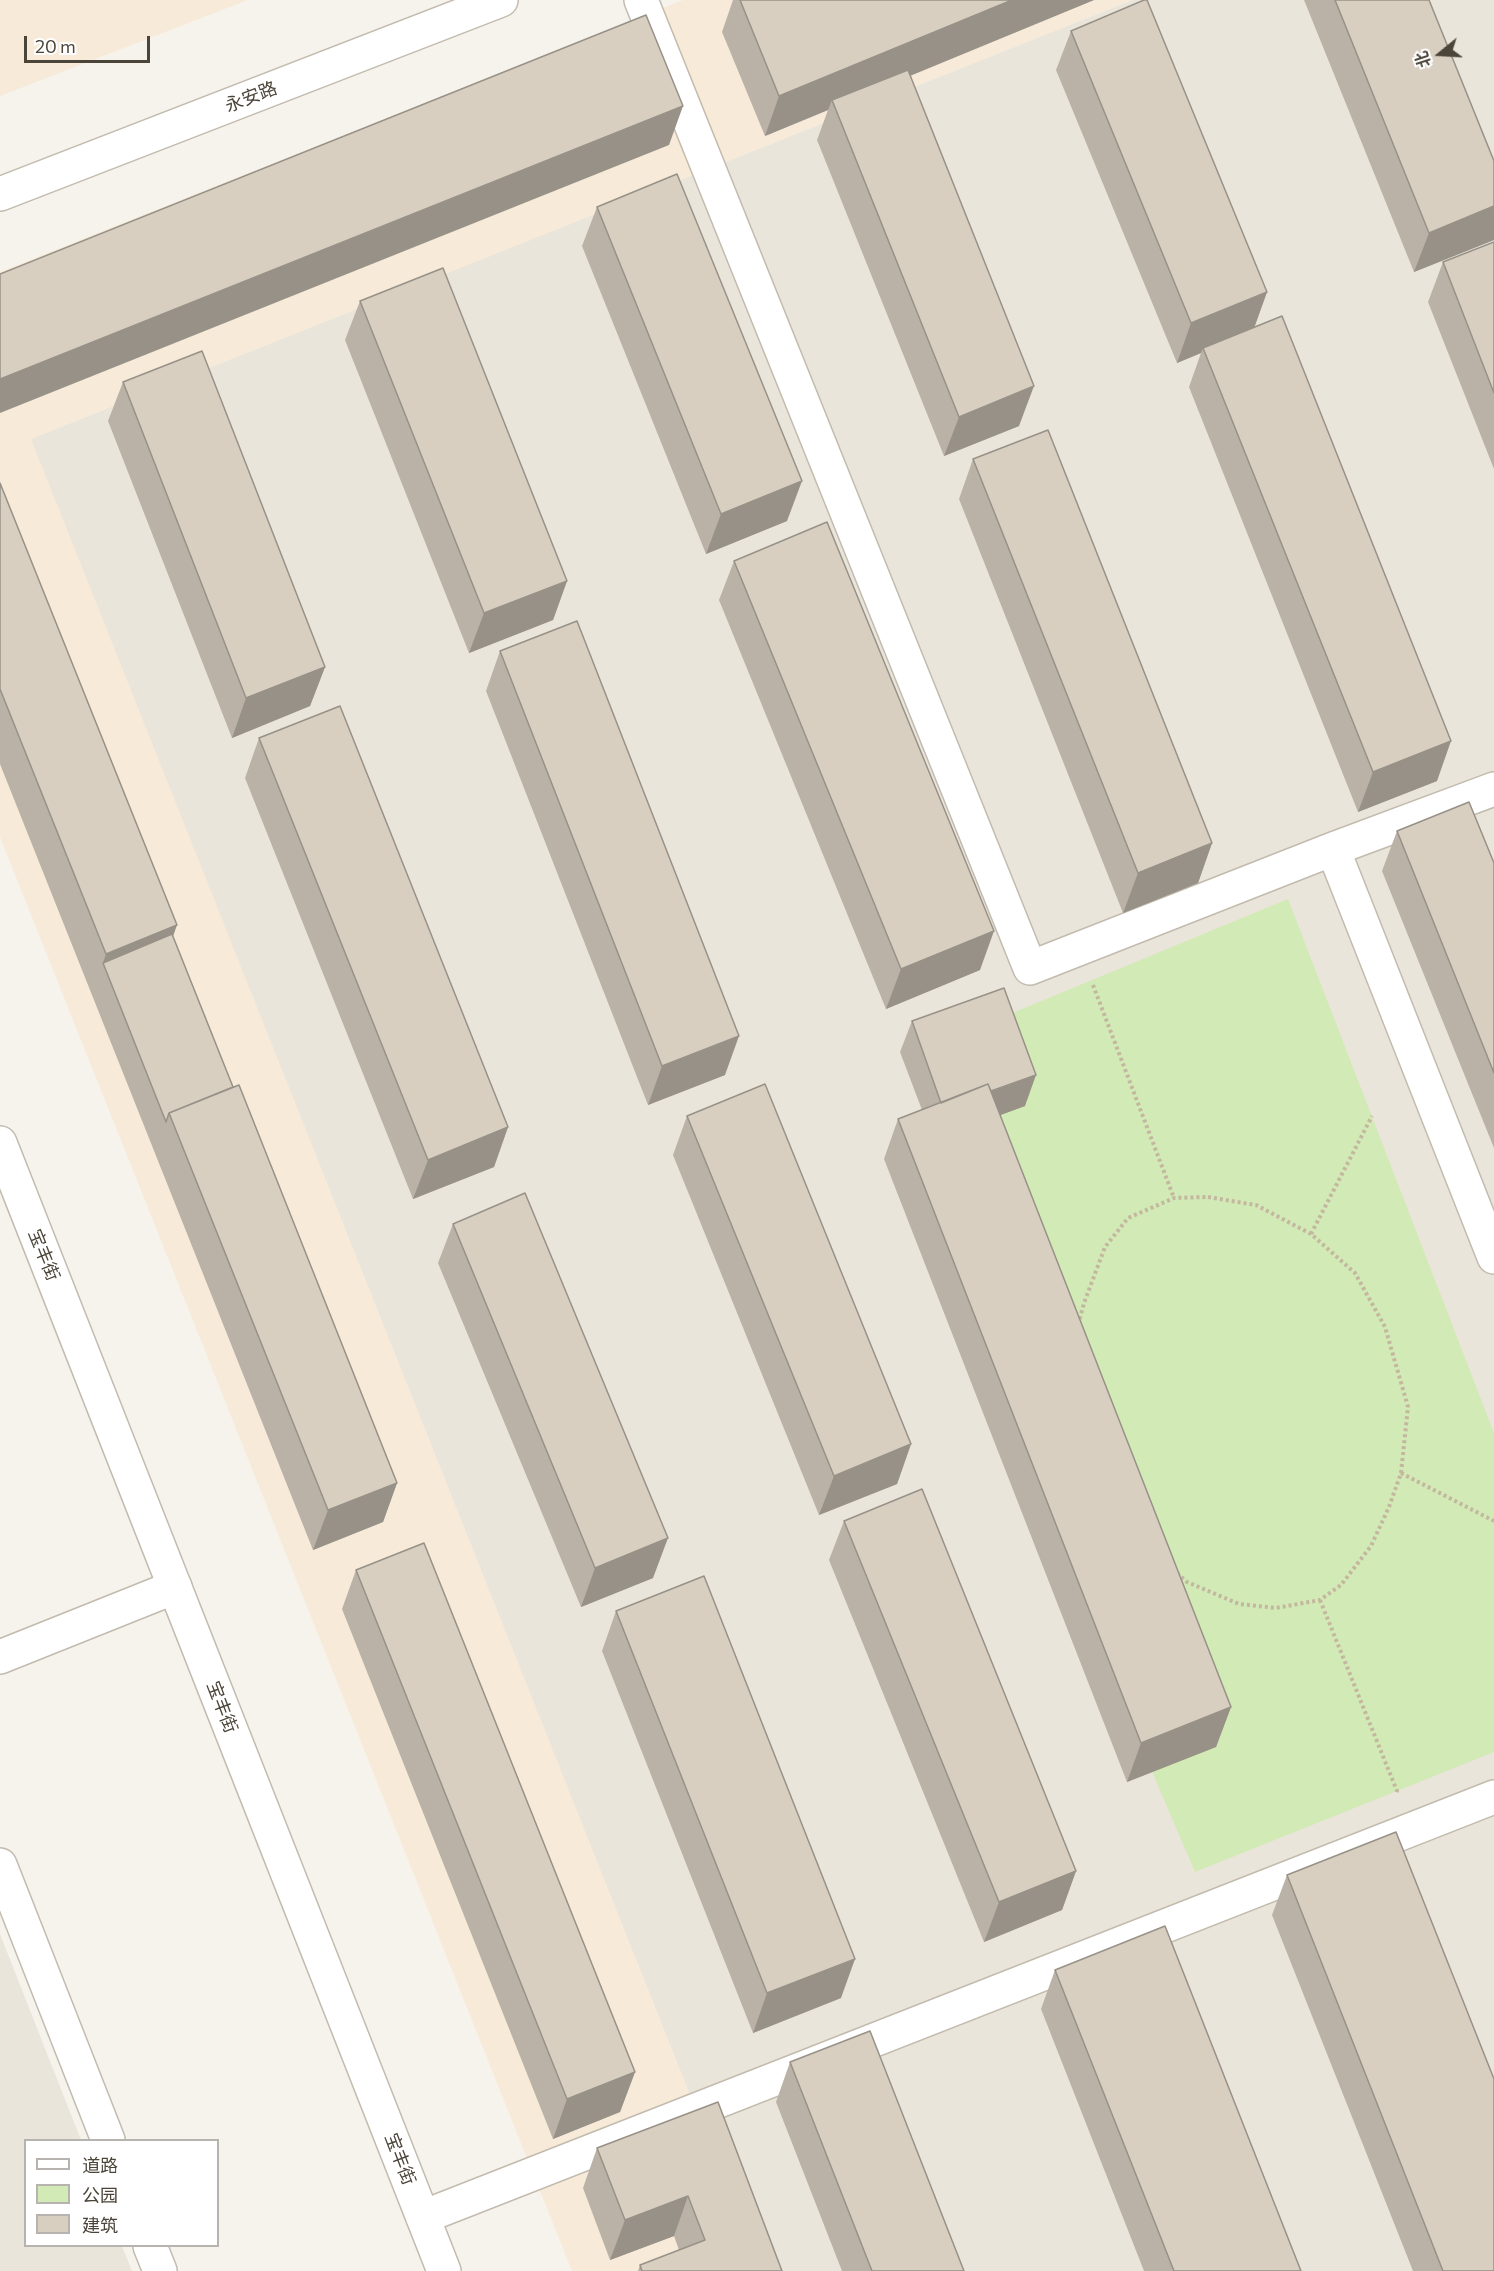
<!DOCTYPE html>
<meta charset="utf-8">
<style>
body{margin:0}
#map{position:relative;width:1494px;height:2271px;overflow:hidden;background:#f6f3ec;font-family:Commissioner,"Noto Sans SC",sans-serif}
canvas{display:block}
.legend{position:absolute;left:24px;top:2139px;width:195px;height:108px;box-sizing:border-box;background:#fff;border:2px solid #b7b4b0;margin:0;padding:8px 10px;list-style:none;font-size:18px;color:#4b4439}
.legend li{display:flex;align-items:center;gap:12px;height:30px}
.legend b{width:30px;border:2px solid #b7b4b0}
.north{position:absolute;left:1410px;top:24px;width:60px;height:60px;-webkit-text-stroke:4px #fff;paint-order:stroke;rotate:252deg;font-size:16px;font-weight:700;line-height:24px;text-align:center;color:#4b4439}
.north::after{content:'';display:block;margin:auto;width:21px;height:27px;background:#4b4439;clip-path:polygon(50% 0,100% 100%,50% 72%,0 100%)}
.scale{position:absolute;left:24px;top:36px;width:126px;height:27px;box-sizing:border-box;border:3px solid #4b4439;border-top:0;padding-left:8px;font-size:18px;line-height:21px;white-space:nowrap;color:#4b4439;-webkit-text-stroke:4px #fff;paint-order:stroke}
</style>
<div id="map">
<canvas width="1494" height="2271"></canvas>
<ul class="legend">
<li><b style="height:8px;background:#fff"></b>道路</li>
<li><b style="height:16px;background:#d2eab5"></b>公园</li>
<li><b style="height:16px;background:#d8cfc1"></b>建筑</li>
</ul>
<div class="north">北</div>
<div class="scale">20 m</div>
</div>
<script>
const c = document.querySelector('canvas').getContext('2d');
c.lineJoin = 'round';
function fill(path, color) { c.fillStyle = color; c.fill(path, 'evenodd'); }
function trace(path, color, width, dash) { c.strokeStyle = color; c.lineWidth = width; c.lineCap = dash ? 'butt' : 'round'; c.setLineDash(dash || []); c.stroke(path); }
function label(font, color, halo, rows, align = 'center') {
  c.font = font + ' Commissioner,"Noto Sans SC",sans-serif'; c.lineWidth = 5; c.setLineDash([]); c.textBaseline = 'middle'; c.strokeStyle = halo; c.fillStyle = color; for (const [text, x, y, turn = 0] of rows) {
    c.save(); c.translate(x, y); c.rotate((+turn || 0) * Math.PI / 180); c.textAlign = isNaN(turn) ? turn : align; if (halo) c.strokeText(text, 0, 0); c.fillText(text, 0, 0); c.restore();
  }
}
fill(new Path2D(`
 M1132 0H1494V2271H760L30 439Z
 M0 1934 81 2140H26V2246H122L132 2271H0Z`), '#eae5da');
fill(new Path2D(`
 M0 0H248L0 96Z
 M683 0H1132L31 439 760 2271H572L0 837V272Z`), '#f7ead8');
fill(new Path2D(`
 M1288 899 1494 1433V1752L1195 1872 1156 1781 912 1156 962 1137 930 1047Z`), '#d2eab5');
const minor = new Path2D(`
 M641 0 1030 968 1333 849 1494 789
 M1333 849 1494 1257
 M0 1657 175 1587
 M0 1865 108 2140
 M423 2217 1494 1797
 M150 2246 160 2271`);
const tertiary = new Path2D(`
 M0 194 501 0
 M0 1143 444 2271`);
trace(minor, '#c2bbae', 36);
trace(tertiary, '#c2bbae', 36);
trace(new Path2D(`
 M1093 985 1174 1198
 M1208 1197 1256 1205 1311 1234 1355 1273 1385 1327 1408 1407 1401 1473 1389 1507 1371 1546 1341 1585 1320 1600 1276 1608 1239 1604 1187 1582 1148 1547 1111 1488 1076 1395 1072 1348 1084 1303 1105 1247 1128 1218 1174 1198Z
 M1311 1234 1372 1116
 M1401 1473 1494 1521
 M1320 1600 1397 1791 1396 1794`), '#c4b79f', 4, [3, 3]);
trace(minor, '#fff', 33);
trace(tertiary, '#fff', 33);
fill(new Path2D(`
 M733 0H1094L910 76 1019 426 944 456 817 140 828 110 765 136 722 32Z
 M1304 0H1429L1494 161V240L1414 272Z
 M1071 31 1267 292 1254 328 1437 781 1358 812 1189 387 1201 353 1177 363 1056 70Z
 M597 207 787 521 706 554 582 246Z
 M1494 242V469L1428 302 1443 262Z
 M360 301 567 581 553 620 469 653 345 340Z
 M123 382 325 667 310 706 232 738 108 421Z
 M973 459 1212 843 1198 883 1123 913 959 499Z
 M0 483 173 936 233 1087 397 1483 383 1522 313 1550 0 764Z
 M734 561 980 970 886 1009 719 600Z
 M500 651 725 1075 648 1105 486 691Z
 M259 738 508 1127 494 1167 413 1199 245 778Z
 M1397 831 1494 863V1148L1382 871Z
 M912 1021 1025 1106 1000 1115 1231 1707 1216 1747 1127 1782 884 1159 898 1119 922 1110 900 1052Z
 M687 1116 911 1444 897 1484 819 1515 673 1155Z
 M453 1224 653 1578 581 1607 438 1263Z
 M844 1521 1076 1871 1062 1910 984 1942 829 1560Z
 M356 1570 635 2072 620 2112 553 2139 342 1609Z
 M616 1611 841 1998 753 2033 602 1651Z
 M1287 1875 1494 2271H1413L1272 1915Z
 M1055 1970 1301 2271H1144L1041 2009Z
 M790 2062 964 2271H842L776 2102Z
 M718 2102 782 2271H638L640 2265 679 2250 674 2236 610 2260 583 2188 597 2148Z`), '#bab2a6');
fill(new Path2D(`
 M1012 0H1094L834 107 832 100 828 110 765 136 779 96Z
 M683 106 669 145 0 413V379Z
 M1494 206V240L1414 272 1429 233Z
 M1267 292 1253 331 1203 348 1201 353 1177 363 1191 323Z
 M1034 386 1019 426 944 456 959 417Z
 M802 481 787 521 706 554 721 514Z
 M567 581 553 620 469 653 484 613Z
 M325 667 310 706 232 738 246 698Z
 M1451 741 1437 781 1358 812 1373 772Z
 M1212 843 1198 883 1123 913 1138 873Z
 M177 925 163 965 103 963 106 954Z
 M994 931 980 970 886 1009 901 969Z
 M739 1036 725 1075 648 1105 662 1066Z
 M1036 1075 1025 1106 933 1140 944 1109Z
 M508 1127 494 1167 413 1199 428 1160Z
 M911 1444 897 1484 819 1515 834 1476Z
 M397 1483 383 1522 313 1550 328 1510Z
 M668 1538 653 1578 581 1607 595 1568Z
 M1231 1707 1216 1747 1127 1782 1141 1743Z
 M1076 1871 1062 1910 984 1942 999 1902Z
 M855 1959 841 1998 753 2033 767 1993Z
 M635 2072 620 2112 553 2139 567 2099Z
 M688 2196 674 2236 610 2260 625 2220Z`), '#979187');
const building = new Path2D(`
 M740 0H1012L779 96Z
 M1144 0H1147L1267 292 1191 323 1071 31Z
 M1335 0H1429L1494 161V206L1429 233Z
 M646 15 683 106 0 379V274Z
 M908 70 1034 386 959 417 832 100Z
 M677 174 802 481 721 514 597 207Z
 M1494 242V393L1443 262Z
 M443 268 567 581 484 613 360 301Z
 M1282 316 1451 741 1373 772 1203 348Z
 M202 351 325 667 246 698 123 382Z
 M1048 430 1212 843 1138 873 973 459Z
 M0 483 177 925 106 954 0 689Z
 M827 522 994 931 901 969 734 561Z
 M577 621 739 1036 662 1066 500 651Z
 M340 706 508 1127 428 1160 259 738Z
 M1469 802 1494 863V1073L1397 831Z
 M172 934 233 1087 169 1113 166 1122 103 963Z
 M1004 988 1036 1075 991 1091 988 1084 941 1103 912 1021Z
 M765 1084 911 1444 834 1476 687 1116Z
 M988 1084 1231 1707 1141 1743 898 1119Z
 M239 1085 397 1483 328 1510 169 1113Z
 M525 1193 668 1538 595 1568 453 1224Z
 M922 1489 1076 1871 999 1902 844 1521Z
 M424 1543 635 2072 567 2099 356 1570Z
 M704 1576 855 1959 767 1993 616 1611Z
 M1396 1832 1494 2079V2271H1443L1287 1875Z
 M1165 1926 1301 2271H1174L1055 1970Z
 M870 2031 964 2271H872L790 2062Z
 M718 2102 782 2271H642L640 2265 705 2240 688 2196 625 2220 597 2148Z`);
fill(building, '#d8cfc1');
trace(building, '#979187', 1.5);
label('18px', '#4b4439', '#fff', [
 ["永安路",251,97,-21],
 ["宝丰街",44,1255,68],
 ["宝丰街",222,1707,69],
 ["宝丰街",400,2159,69]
]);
</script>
